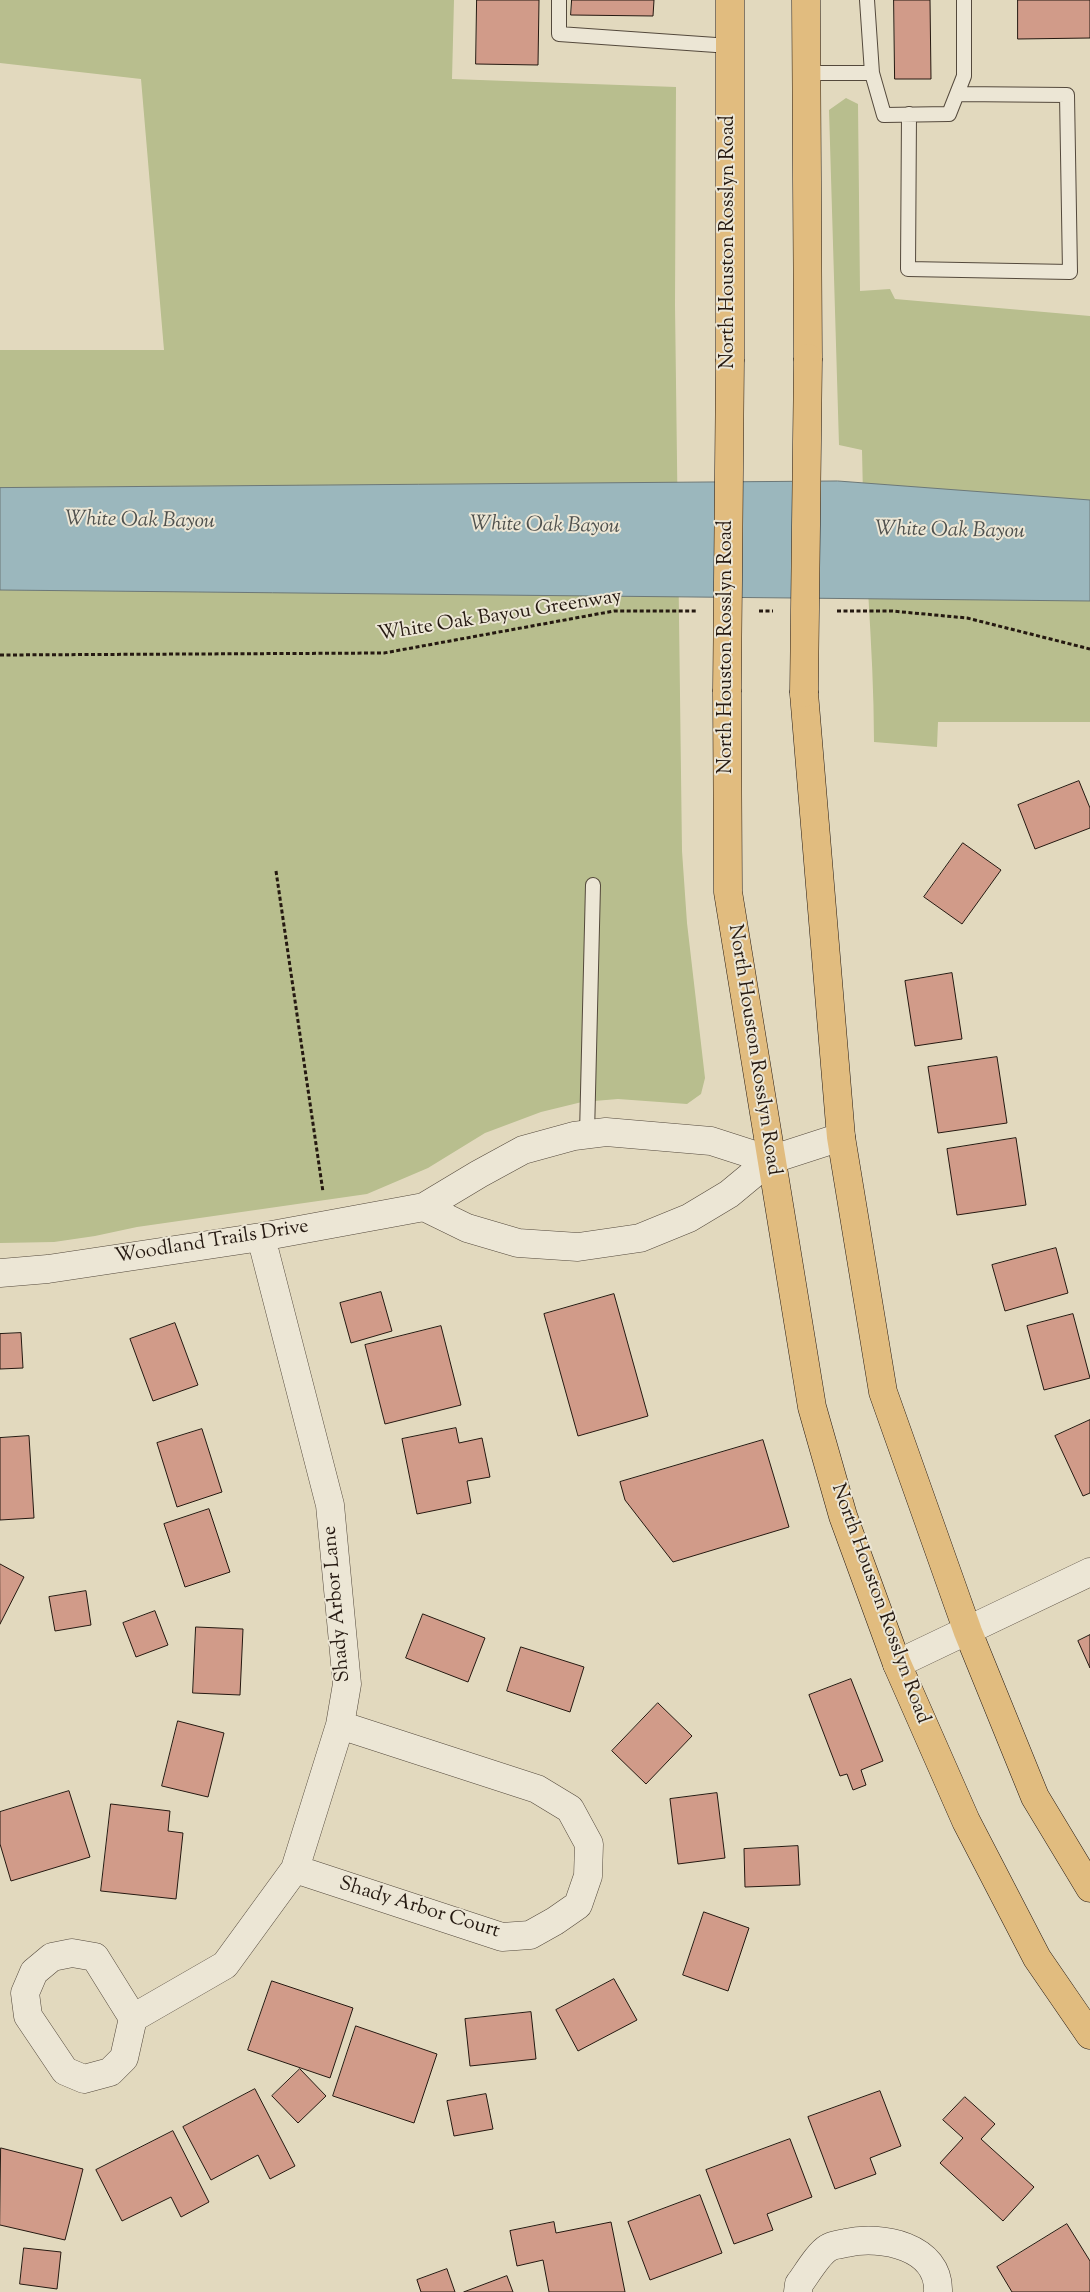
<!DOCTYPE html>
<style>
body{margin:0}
canvas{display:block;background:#e2d9be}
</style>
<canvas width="1090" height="2292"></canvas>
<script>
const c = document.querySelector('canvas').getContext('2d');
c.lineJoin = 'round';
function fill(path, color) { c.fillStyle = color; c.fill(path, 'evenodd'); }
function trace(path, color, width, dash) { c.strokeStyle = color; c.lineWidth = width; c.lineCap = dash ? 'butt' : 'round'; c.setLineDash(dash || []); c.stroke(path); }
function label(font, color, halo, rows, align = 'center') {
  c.font = font + ' "Sorts Mill Goudy",serif'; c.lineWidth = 4; c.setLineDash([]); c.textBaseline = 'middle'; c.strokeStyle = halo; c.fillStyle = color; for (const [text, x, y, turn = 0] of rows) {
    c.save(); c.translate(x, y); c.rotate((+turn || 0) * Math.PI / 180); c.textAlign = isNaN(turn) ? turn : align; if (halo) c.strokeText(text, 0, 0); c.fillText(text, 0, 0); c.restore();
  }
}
fill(new Path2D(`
 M0 0H454L452 79 676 87 675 305 682 851 687 923 705 1078 701 1094 687 1104 618 1099 582 1102 541 1112 485 1133 428 1168 367 1194 137 1227 95 1236 54 1242 0 1243V350H164L141 79 0 63Z
 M846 98 858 104 860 291 890 289 895 299 1090 316V722H938L937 747 874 742C874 644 863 548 862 450L839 445 829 110Z`), '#b8be8e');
const water = new Path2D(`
 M838 481 1090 500V601L0 590V488Z`);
fill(water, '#9bb7bd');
trace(water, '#6c7878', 1);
const building = new Path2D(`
 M477 0H539L538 65 476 64Z
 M572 0H654L653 16 571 15Z
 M894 0H930L931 79H895Z
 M1018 0H1090V38L1018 39Z
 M1079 781 1090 808V828L1035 849 1018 805Z
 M963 843 1001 870 962 924 924 897Z
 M952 973 962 1039 915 1046 905 981Z
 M997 1057 1007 1123 938 1133 928 1067Z
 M1016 1138 1026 1205 957 1215 947 1149Z
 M1056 1248 1068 1293 1005 1311 992 1265Z
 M381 1292 392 1331 351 1343 340 1303Z
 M614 1294 648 1416 578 1436 544 1314Z
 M1073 1314 1090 1378 1044 1390 1027 1326Z
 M175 1323 198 1385 153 1401 130 1339Z
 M441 1326 461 1405 385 1424 365 1345Z
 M21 1333 23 1368 0 1369V1334Z
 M1090 1420V1493L1083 1496 1055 1436Z
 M456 1428 459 1443 482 1438 490 1477 467 1481 471 1503 417 1514 402 1439Z
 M202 1429 222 1492 177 1507 157 1443Z
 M29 1436 34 1518 0 1520V1438Z
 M763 1440 789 1527 673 1562 625 1500 620 1482Z
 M209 1509 230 1572 185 1587 164 1524Z
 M0 1564 24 1577 0 1624Z
 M86 1591 91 1625 55 1631 49 1597Z
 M155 1611 168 1645 136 1657 123 1623Z
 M423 1614 485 1638 468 1682 406 1658Z
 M196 1627 243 1629 240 1695 193 1693Z
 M1090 1635V1668L1078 1641Z
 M521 1647 584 1667 570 1712 507 1691Z
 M851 1679 883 1761 861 1770 866 1785 853 1790 847 1774 840 1776 809 1695Z
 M658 1703 692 1736 646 1784 612 1751Z
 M178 1721 224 1733 208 1797 162 1786Z
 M69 1791 90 1857 11 1881 0 1844V1812Z
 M717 1793 725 1858 678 1864 670 1799Z
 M111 1804 170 1811 168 1831 183 1833 176 1899 101 1891Z
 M798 1846 800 1885 745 1887 744 1849Z
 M704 1912 749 1928 728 1991 683 1975Z
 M614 1979 637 2020 578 2051 556 2010Z
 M272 1981 353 2008 330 2078 248 2050Z
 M531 2012 536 2059 470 2066 465 2019Z
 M356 2026 437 2054 414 2123 333 2096Z
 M300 2069 326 2096 298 2123 272 2096Z
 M255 2089 295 2166 270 2179 258 2155 211 2180 183 2127Z
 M880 2091 901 2146 870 2158 876 2174 835 2189 808 2117Z
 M486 2094 493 2129 454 2136 447 2101Z
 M965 2097 995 2124 981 2139 1034 2187 1003 2221 940 2163 963 2138 943 2120Z
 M173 2131 209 2202 181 2217 171 2197 122 2221 96 2170Z
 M790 2139 812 2197 767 2214 773 2230 734 2244 706 2170Z
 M1 2148 83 2169 65 2240 0 2225Z
 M700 2195 722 2253 650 2280 628 2222Z
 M554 2222 556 2233 611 2222 625 2292H549L543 2260 517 2266 510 2231Z
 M1067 2224 1090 2261V2292H1012L997 2267Z
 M24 2248 61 2252 57 2289 20 2284Z
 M447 2269 455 2292H421L417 2280Z
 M507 2276 513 2292H464Z`);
fill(building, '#d19b89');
trace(building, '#251911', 1);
const service = new Path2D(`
 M559 0V34L730 46
 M867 0 872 73
 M807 73H872L884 115 949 114 964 76V0
 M909 114 908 269 1070 272 1067 95 957 94
 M587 1134 593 885`);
const minor = new Path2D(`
 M770 1160 841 1137
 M0 1273 48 1269 261 1237 424 1207 479 1174 523 1150 574 1136 606 1132 711 1141 770 1160 729 1194 689 1218 640 1238 578 1247 518 1243 467 1228 424 1207
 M897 1664 1090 1572
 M295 1869 502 1937 530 1935 555 1921 578 1905 588 1876 589 1844 570 1809 537 1789 340 1725
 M133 2018 95 1957 72 1953 52 1957 34 1972 25 1993 28 2016 65 2071 84 2079 110 2072 124 2058 133 2018 225 1965 295 1869 340 1725 347 1684 330 1505 261 1237
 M798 2292 799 2284C806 2275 818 2254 828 2248 832 2245 841 2244 846 2243 881 2235 940 2246 938 2292`);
const primary = new Path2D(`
 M806 0 808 358
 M730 359V0
 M727 692 728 892 812 1407 843 1516 897 1664 966 1821 1037 1958 1090 2035
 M804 693 841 1137 883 1392 968 1632 1035 1797 1090 1888`);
trace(service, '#54493c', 16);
trace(minor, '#54493c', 29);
trace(primary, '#251911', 29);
trace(new Path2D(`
 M759 611H773
 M837 611H892L967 618 1090 649
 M0 655 384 653 614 611H696
 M276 871 323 1192`), '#251911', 3, [4, 2.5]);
trace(service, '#ece6d5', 14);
trace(minor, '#ece6d5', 28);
trace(primary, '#e1bc7f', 28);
const primaryBridge = new Path2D(`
 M727 692 730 359
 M804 693 808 358`);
trace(primaryBridge, '#251911', 29, []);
trace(primaryBridge, '#e1bc7f', 28);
label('20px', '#251911', '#ece6d5', [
 ["North Houston Rosslyn Road",730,242,-90],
 ["White Oak Bayou Greenway",500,617,-9],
 ["North Houston Rosslyn Road",728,647,-90],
 ["North Houston Rosslyn Road",753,1050,81],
 ["Woodland Trails Drive",212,1243,-9],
 ["Shady Arbor Lane",338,1604,-95],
 ["North Houston Rosslyn Road",879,1604,70],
 ["Shady Arbor Court",419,1909,17]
]);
label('italic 21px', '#4e504d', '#ece6d5', [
 ["White Oak Bayou",140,522,1],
 ["White Oak Bayou",545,527,1],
 ["White Oak Bayou",950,532,1]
]);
</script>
